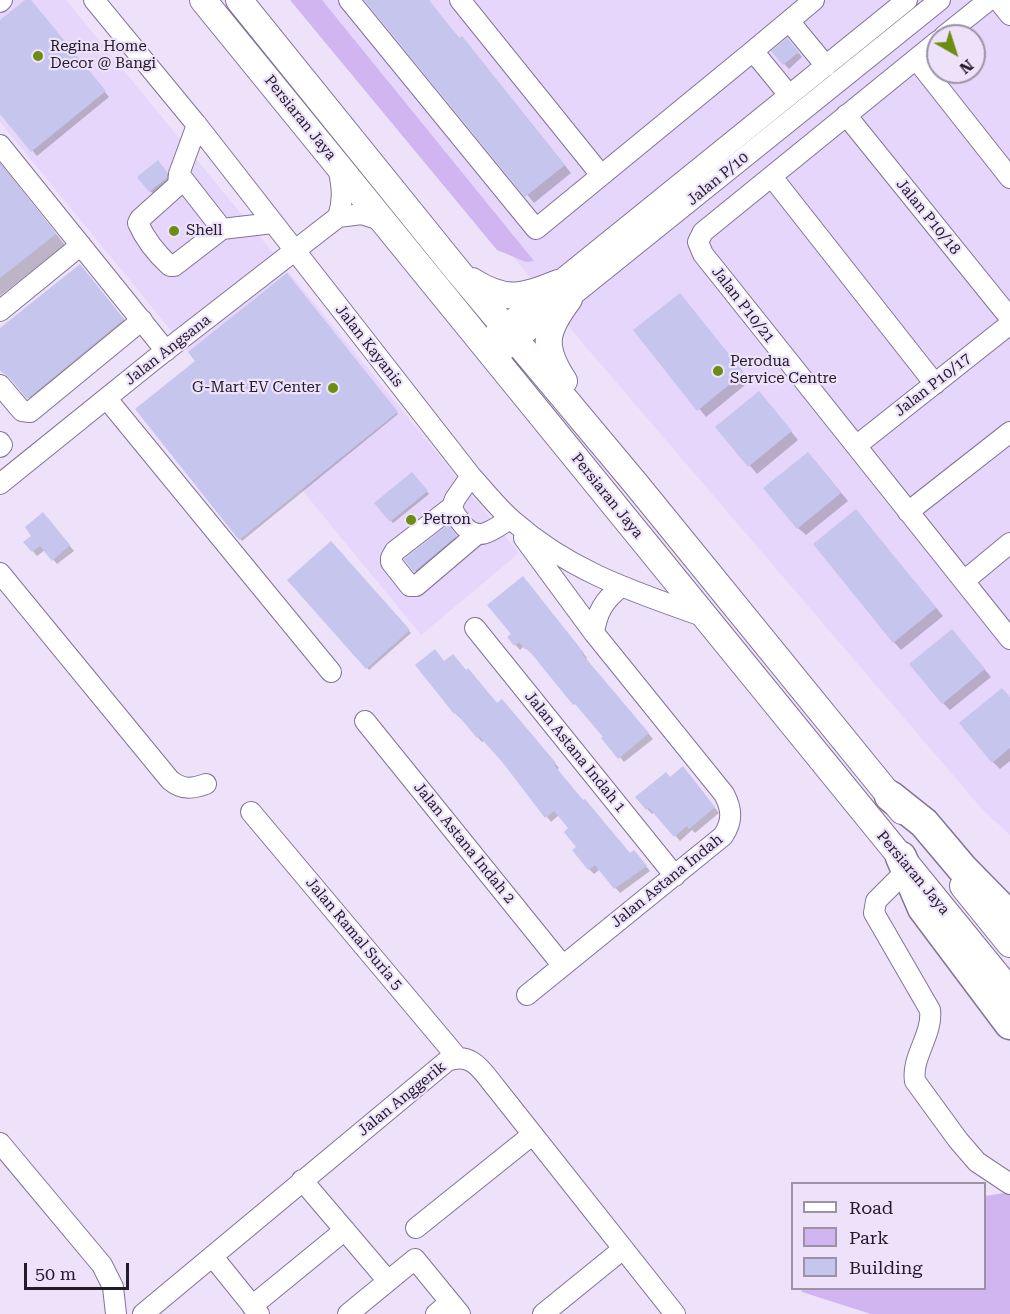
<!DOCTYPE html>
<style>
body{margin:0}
#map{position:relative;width:1010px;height:1314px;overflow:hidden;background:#ede2fa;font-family:"Roboto Serif",serif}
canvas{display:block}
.legend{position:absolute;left:791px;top:1182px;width:195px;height:108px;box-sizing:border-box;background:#ede2fa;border:2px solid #9c92a6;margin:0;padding:8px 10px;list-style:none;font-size:18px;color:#221b29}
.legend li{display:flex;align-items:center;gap:12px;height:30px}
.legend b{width:30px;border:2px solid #9c92a6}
.north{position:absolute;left:926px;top:24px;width:60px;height:60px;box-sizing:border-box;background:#ede2fa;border:2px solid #9c92a6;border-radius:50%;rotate:141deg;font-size:16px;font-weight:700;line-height:24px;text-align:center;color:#221b29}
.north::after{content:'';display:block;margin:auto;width:21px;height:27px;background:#6c8d12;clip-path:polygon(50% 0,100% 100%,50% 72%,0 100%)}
.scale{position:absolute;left:24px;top:1263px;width:105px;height:27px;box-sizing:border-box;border:3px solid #221b29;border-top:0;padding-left:8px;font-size:18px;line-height:21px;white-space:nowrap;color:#221b29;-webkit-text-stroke:4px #ede2fa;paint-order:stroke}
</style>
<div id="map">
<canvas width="1010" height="1314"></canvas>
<ul class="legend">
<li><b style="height:8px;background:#fff"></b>Road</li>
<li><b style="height:16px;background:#d0b5f0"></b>Park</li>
<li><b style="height:16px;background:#c5c5ee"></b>Building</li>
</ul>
<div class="north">N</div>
<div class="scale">50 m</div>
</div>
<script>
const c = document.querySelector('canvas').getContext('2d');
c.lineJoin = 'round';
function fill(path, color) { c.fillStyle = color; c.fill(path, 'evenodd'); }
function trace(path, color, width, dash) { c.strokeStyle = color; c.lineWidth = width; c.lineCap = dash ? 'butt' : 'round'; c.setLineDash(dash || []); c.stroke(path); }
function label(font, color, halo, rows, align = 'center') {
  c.font = font + ' "Roboto Serif",serif'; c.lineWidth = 4.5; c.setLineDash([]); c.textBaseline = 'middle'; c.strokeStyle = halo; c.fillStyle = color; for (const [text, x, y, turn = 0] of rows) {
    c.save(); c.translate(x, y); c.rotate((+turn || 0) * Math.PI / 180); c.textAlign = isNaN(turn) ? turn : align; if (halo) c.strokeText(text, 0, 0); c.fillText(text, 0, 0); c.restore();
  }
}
fill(new Path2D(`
 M0 0H66L519 553 421 635 0 122Z
 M308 0H1010V835L983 810 575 334ZM938 36H974V72H938Z`), '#e6d6fb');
fill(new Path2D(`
 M290 0H322L534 261 526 262 497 250Z
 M1010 1192V1314H871L802 1292V1289L984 1288 985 1196Z`), '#d0b5f0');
fill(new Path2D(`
 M27 0 33 4 109 97 37 156 0 111V22Z
 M366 0H427L460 39 469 46 571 173 534 203Z
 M792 45 802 57 789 69 773 52Z
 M0 163 65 245 0 296Z
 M163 167 171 178 155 195 150 191Z
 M80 266 133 330 39 408 0 368V330Z
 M287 275 398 414 242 541 137 409 197 361Z
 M687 303 750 381 706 417 635 330Z
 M766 401 798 440 757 474 718 427Z
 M815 461 848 501 806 535 798 528Z
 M412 474 429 494 393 523 376 503Z
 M856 511 943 616 901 650 894 642Z
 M48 519 74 551 57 564 45 550 37 556 33 551 34 536Z
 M448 527 457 538 417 573 406 559Z
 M331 543 411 633 369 670 290 580Z
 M527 583 587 658 586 659 653 739 624 762 533 652 531 653 524 646 520 650 509 638 513 634Z
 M959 639 991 677 950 710 943 703Z
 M445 662 466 671 497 704 506 706 559 768 557 770 630 855 638 857 650 871 620 893 600 869 594 874 589 869 574 850 578 847 570 828 559 815 551 822 504 762 485 740 482 742 461 717 460 718 455 713Z
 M1010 697V761L1000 769 993 762Z
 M687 773 719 813 695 833 692 830 680 841 655 812 652 814 637 798 671 779Z`), '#0003');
fill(new Path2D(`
 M25 0H31L106 91 31 152 0 114V20Z
 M364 0H429L459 38 462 36 565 165 525 197Z
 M787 38 799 52 783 65 771 51Z
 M158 160 167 172V178L149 192 137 177Z
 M0 164 56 234 0 278Z
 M80 264 124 319 27 399 9 377 0 371V328Z
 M287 273 398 412 239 540 135 409 195 361 188 352Z
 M680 293 744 373 697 411 633 330Z
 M759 391 792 431 748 467 715 427Z
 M808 452 841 493 797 529 763 488Z
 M412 472 428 491 390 522 374 503Z
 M856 509 936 608 893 643 813 544Z
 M43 512 70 545 52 561 40 546 32 552 23 542 31 536 25 527Z
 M448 525 457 536 414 572 404 559Z
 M331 541 410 630 366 669 287 580Z
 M523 576 584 653 582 654 649 733 618 759 601 738 603 737 575 704 573 705 527 648 526 650 519 642 514 646 507 637 511 634 487 605Z
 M952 629 985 669 942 704 909 664Z
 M435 649 444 661 453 654 466 670 468 668 497 703 502 699 556 763 554 765 583 800 585 799 630 853 634 850 647 866 614 889 595 865 588 870 572 850 576 847 564 832 568 828 554 811 545 818 503 763 479 736 477 738 456 713 454 714 415 665Z
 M1002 688 1010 697V748L992 763 959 723Z
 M683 766 715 807 689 829 687 826 674 837 649 808 646 810 635 797 666 772 670 777Z`), '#c5c5ee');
const minor = new Path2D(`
 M94 0 197 125 471 476C484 490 497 507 512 520 571 572 632 591 705 617
 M349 0 536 229 753 51 789 95
 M460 0 601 175
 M814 0 789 21 826 66
 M998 0 1010 15
 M0 2 2 0
 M944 36 989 0
 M938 41 703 232 698 242 703 254 1010 639
 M753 51 789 21
 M916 59 1010 178
 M846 115 1010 318
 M197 125 179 174 222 229 273 223
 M0 145 166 351
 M179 174 178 185 140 219 138 223C145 239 157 254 170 266H174L222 229
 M772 177 935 384
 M338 217C344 200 342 185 338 167
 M0 311 81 245
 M494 334 907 0
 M495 358 940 0
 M0 385 22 411 30 412 142 320
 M107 399 331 672
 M0 442 2 445 0 447
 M856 446 1010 324
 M471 476 455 499 452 507 395 551 391 558V562L410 586H416L476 535
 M0 484 155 359 338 217 362 214 386 222
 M452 507C454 515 460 521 465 527 480 543 495 528 510 519
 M908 512 1010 432
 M524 538 594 633 724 794C732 809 733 821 723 836L527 995
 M0 573 170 780C182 790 192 789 206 784
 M964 581 1010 543
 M475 628 675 876
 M594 633C597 612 604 600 621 587
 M365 721 563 966
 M251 812 457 1057
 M907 870 876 901 874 913 930 1010C933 1035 911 1057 915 1081L958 1140 977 1162 1010 1184
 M0 1143 102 1265 113 1287 116 1314
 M302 1180 388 1281
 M416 1228 532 1135
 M213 1257 259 1314
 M252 1306 345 1230
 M143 1314 447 1061C472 1051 482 1071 496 1088L675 1314
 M348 1314 415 1259 460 1314
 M436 1314 450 1302
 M543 1314 623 1249`);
const major = new Path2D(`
 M203 0 1010 991
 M239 0 457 270 636 484 902 811
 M472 281C506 303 523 297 558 283
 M564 381C541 346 545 331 569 299
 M963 886 1010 944`);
const highway = new Path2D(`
 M890 796 924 823 962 868 1010 917
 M901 857 923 908 1010 1024`);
trace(minor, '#837397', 22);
trace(major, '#837397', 28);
trace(highway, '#837397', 33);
trace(minor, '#fff', 20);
trace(major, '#fff', 26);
trace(highway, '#fff', 30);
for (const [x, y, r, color] of [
 [38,56,6,"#6c8d12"],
 [174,231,6,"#6c8d12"],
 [718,371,6,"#6c8d12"],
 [333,388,6,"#6c8d12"],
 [411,520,6,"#6c8d12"]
]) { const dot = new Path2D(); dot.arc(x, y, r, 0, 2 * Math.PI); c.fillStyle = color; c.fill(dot); trace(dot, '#ede2fa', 2); }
label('15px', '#221b29', '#ede2fa', [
 ["Regina Home",50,47],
 ["Decor @ Bangi",50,64],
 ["Shell",186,231],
 ["Perodua",730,362],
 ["Service Centre",730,379],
 ["G-Mart EV Center",321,388,"right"],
 ["Petron",423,520]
], 'left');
label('15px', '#221b29', '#ede2fa', [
 ["Persiaran Jaya",300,118,51],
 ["Jalan P/10",718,179,-39],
 ["Jalan P10/18",928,217,51],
 ["Jalan P10/21",743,305,52],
 ["Jalan Kayanis",369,346,52],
 ["Jalan Angsana",168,350,-38],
 ["Jalan P10/17",933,385,-38],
 ["Persiaran Jaya",607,496,51],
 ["Jalan Astana Indah 1",575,752,51],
 ["Jalan Astana Indah 2",464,843,51],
 ["Persiaran Jaya",913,873,50],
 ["Jalan Astana Indah",667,881,-39],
 ["Jalan Ramal Suria 5",354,934,50],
 ["Jalan Anggerik",402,1099,-39]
]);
</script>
